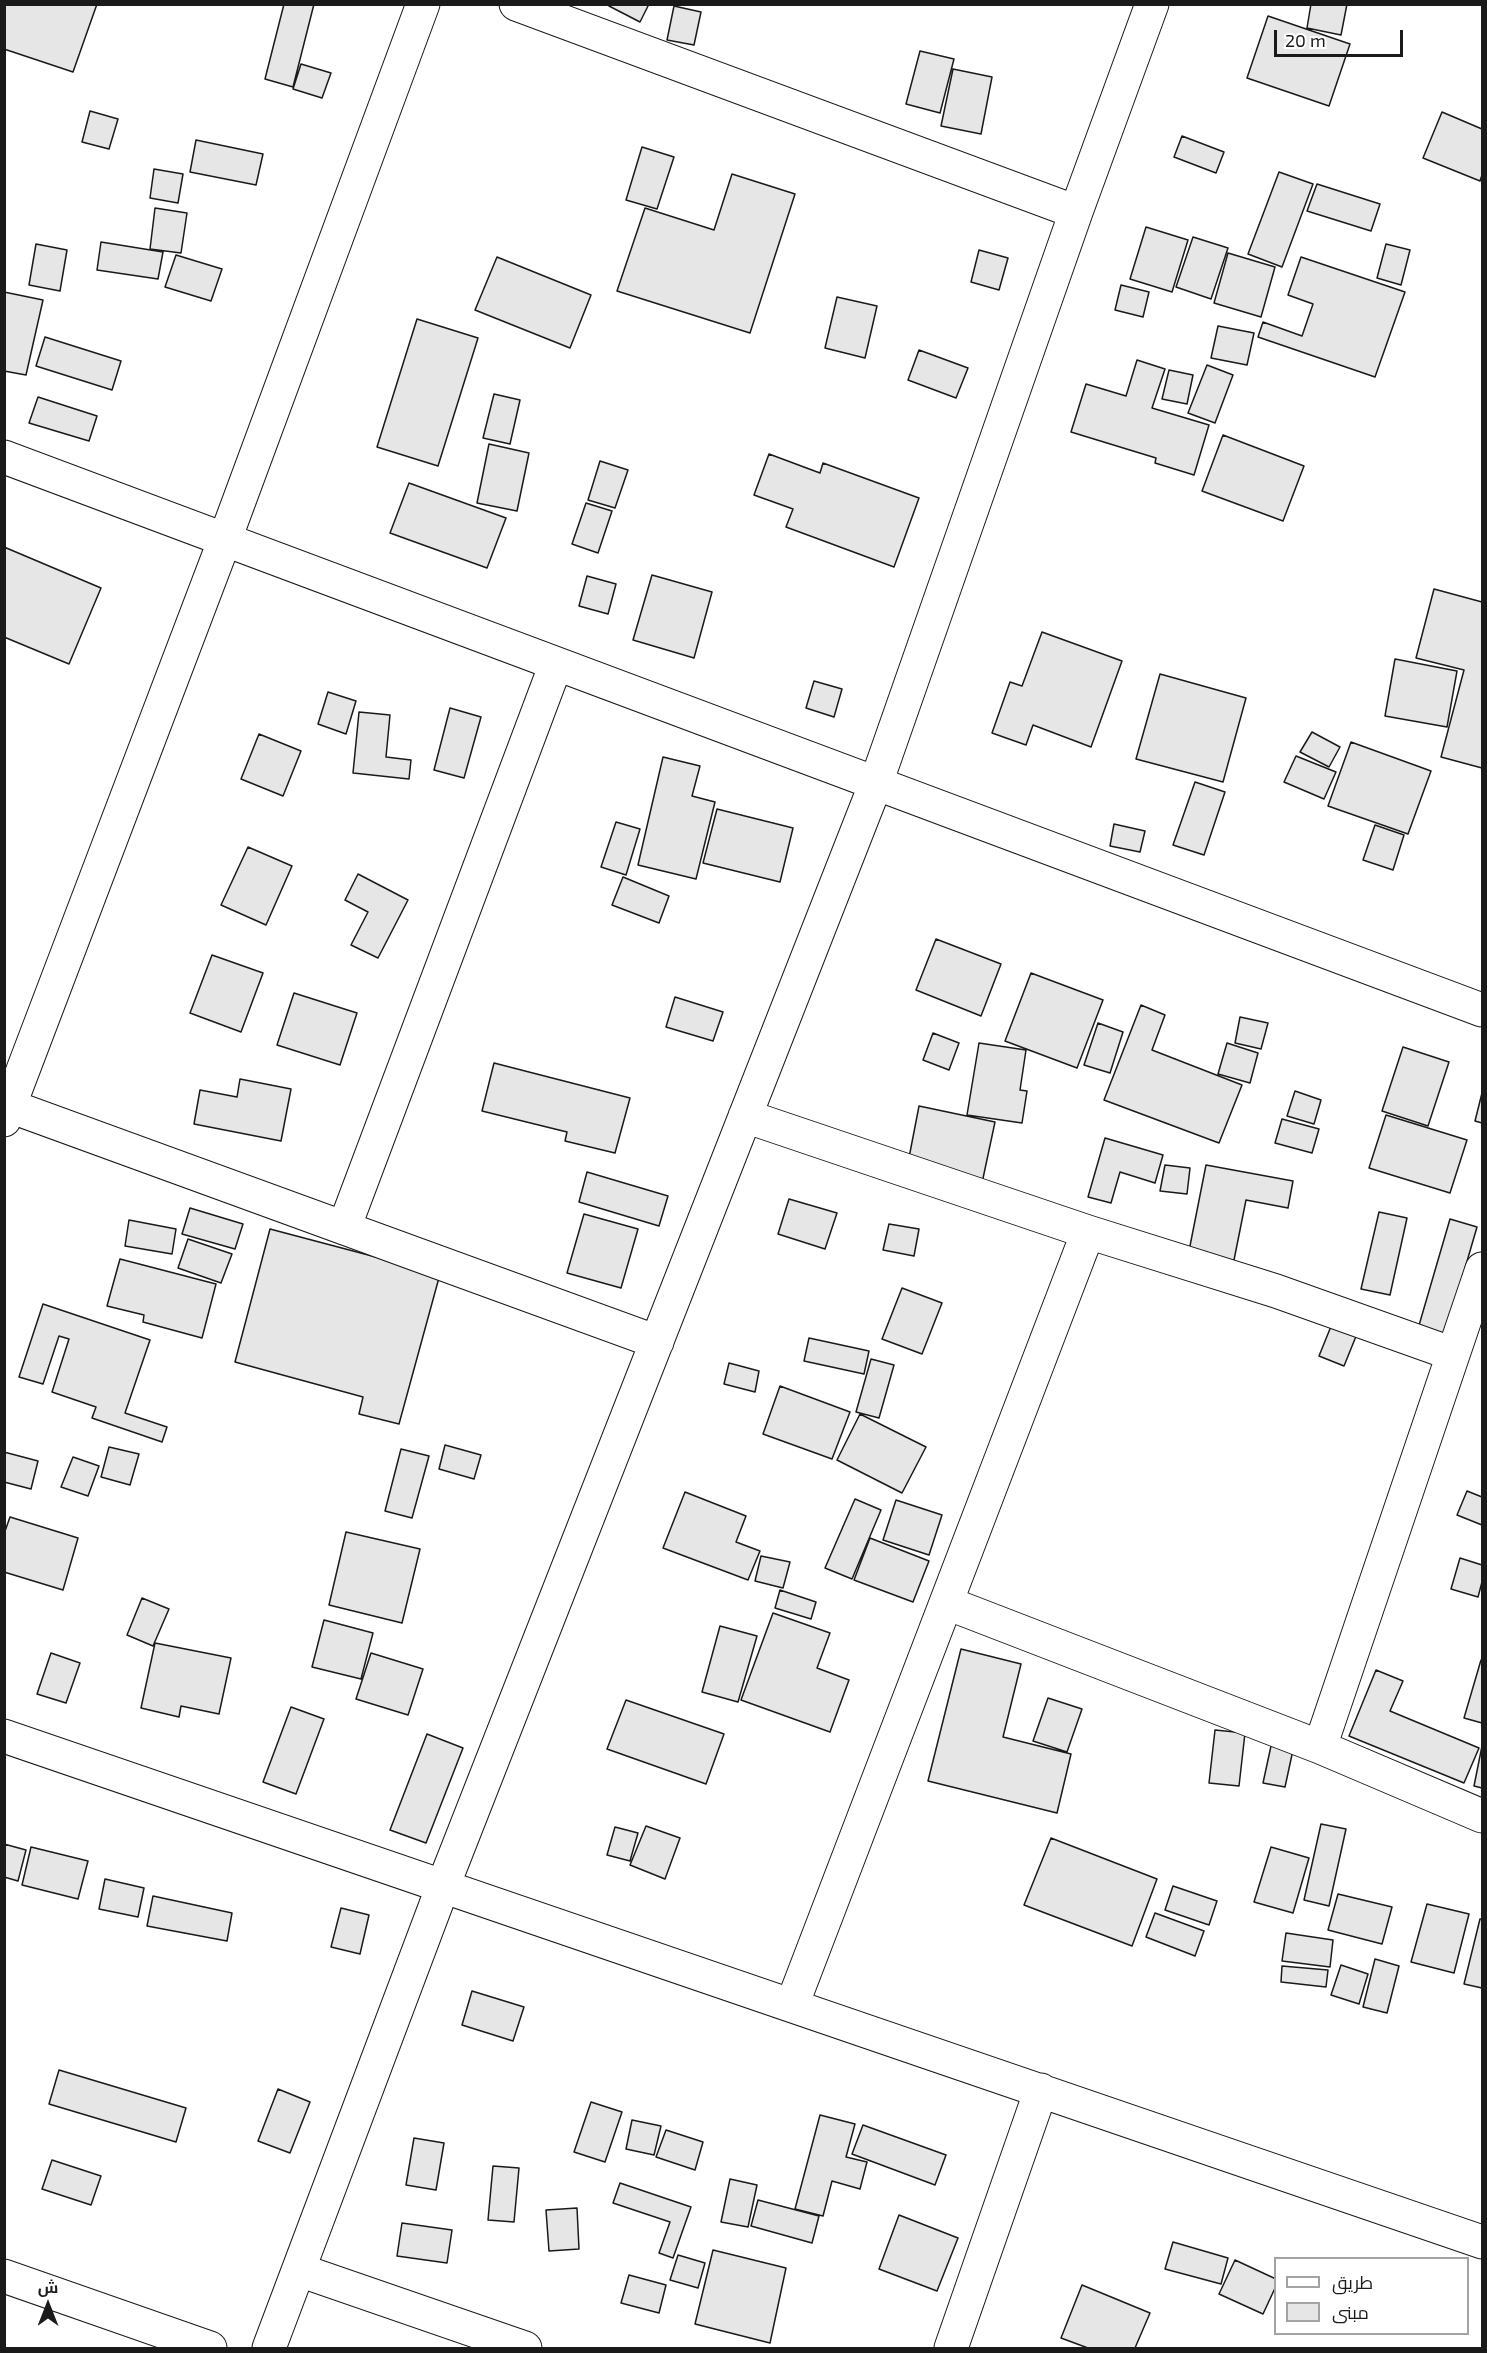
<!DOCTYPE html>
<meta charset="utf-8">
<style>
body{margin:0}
#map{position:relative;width:1487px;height:2353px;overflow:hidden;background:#fff;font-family:"Exo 2",Cairo,sans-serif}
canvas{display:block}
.frame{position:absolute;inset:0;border:6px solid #1a1a1a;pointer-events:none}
.legend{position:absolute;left:1274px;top:2257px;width:195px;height:78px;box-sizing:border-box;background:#fff;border:2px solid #a3a3a3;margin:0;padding:8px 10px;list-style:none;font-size:18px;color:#1a1a1a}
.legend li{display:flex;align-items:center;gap:12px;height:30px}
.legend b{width:30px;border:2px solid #a3a3a3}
.north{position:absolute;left:18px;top:2275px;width:60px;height:60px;-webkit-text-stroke:4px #fff;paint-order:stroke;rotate:0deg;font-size:16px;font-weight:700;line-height:24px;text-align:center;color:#1a1a1a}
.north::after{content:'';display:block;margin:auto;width:21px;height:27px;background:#1a1a1a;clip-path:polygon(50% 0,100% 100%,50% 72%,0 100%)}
.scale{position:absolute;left:1274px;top:30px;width:129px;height:27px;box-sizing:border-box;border:3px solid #1a1a1a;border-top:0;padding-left:8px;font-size:18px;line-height:21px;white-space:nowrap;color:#1a1a1a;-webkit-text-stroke:4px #fff;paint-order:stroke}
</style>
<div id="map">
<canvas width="1487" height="2353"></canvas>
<div class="frame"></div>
<ul class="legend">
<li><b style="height:8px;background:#fff"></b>طريق</li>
<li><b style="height:16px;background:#e6e6e6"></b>مبنى</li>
</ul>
<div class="north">ش</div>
<div class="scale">20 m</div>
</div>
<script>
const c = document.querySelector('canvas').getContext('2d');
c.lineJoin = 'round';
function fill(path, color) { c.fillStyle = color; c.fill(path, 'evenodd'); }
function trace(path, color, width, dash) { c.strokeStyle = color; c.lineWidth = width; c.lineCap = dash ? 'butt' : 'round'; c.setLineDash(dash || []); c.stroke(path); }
const building = new Path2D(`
 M4 4H97L73 72 4 49Z
 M284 4H314L293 87 265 79Z
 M610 4H649L640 22 609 6Z
 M1311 4H1347L1341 35 1307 28Z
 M674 6 701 12 694 45 667 40Z
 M1268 16 1350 44 1329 106 1247 78Z
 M920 51 954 59 940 113 906 104Z
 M301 64 331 73 322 98 293 89Z
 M953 69 992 77 981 134 941 126Z
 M90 111 118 119 109 149 82 142Z
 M1442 112 1482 129V175L1480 181 1423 158Z
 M1182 136 1224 152 1216 173 1174 157Z
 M196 140 263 154 256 185 190 172Z
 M642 147 674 157 657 209 626 200Z
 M154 169 183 174 178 203 150 198Z
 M1279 172 1313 184 1282 267 1248 254Z
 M732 174 795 194 750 333 617 291 645 208 714 230Z
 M1317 184 1380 204 1371 231 1307 211Z
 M155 208 187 213 181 253 150 249Z
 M1146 227 1188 240 1172 292 1130 279Z
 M1193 237 1228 248 1211 299 1176 287Z
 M101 242 163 252 158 279 97 270Z
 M36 244 67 250 60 291 29 285Z
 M1386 244 1410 250 1401 285 1377 278Z
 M979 250 1008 258 999 290 971 282Z
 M1228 253 1275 267 1261 317 1214 303Z
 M176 255 222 269 211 301 165 287Z
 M497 257 591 295 570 348 475 310Z
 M1301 257 1405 292 1375 377 1258 337 1263 322 1302 336 1313 304 1288 295Z
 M1121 285 1149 292 1143 317 1115 310Z
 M4 292 43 300 26 375 4 371Z
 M837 297 877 306 865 358 825 348Z
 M417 319 478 338 438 466 377 447Z
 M1218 326 1254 333 1247 365 1211 358Z
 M45 337 121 361 112 390 36 366Z
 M919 350 968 368 956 398 908 380Z
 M1137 360 1165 369 1152 408 1209 425 1194 475 1155 463 1156 458 1071 432 1086 384 1126 396Z
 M1207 365 1233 375 1215 423 1188 413Z
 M1169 370 1193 375 1187 404 1162 399Z
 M494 394 520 400 510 444 483 438Z
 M38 397 97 416 89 441 29 423Z
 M1223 435 1304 466 1283 521 1202 491Z
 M489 444 529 453 517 511 477 503Z
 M769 454 820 473 823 463 919 498 894 567 786 527 793 509 754 495Z
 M600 461 628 470 615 508 588 500Z
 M409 483 506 518 487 568 390 533Z
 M586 503 612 511 598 553 572 544Z
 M4 547 101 588 69 664 4 637Z
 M652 575 712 592 694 658 633 640Z
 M587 576 616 584 608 614 579 606Z
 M1434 589 1482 602V768L1441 757 1464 670 1416 658Z
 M1042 632 1122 661 1091 747 1033 725 1026 745 992 733 1010 682 1022 686Z
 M1395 659 1457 671 1447 727 1385 716Z
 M1160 674 1246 698 1223 782 1136 759Z
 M814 681 842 689 834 717 806 708Z
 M328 692 356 701 346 734 318 724Z
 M450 708 481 717 464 778 434 770Z
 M359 712 390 715 386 757 411 760 409 779 353 773Z
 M1312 732 1340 747 1329 767 1300 752Z
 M259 734 301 751 283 796 241 779Z
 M1351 742 1431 771 1408 834 1328 806Z
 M1296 756 1336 772 1324 799 1284 782Z
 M663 757 700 766 692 796 715 802 696 879 638 865Z
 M1195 782 1225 792 1204 855 1173 845Z
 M717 809 793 828 780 882 703 863Z
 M616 822 640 829 626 875 601 867Z
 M1114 824 1145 831 1140 852 1110 846Z
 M1375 825 1404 835 1393 870 1363 860Z
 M248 847 292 866 266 925 221 905Z
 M358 874 408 900 378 958 351 945 368 912 345 900Z
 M623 877 669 896 659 923 612 905Z
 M936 939 1001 964 981 1016 916 990Z
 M212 955 263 973 241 1032 190 1013Z
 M1031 973 1103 1000 1077 1068 1005 1041Z
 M294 993 357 1013 340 1065 277 1045Z
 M675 997 723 1012 713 1041 666 1027Z
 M1141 1005 1165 1015 1152 1050 1242 1085 1219 1143 1104 1100Z
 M1240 1017 1268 1023 1261 1049 1235 1043Z
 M1098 1023 1123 1032 1110 1073 1084 1065Z
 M933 1033 959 1043 949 1070 923 1060Z
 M979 1043 1026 1050 1020 1090 1027 1091 1022 1123 967 1115Z
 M1227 1043 1258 1053 1250 1083 1218 1074Z
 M1403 1047 1449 1062 1428 1126 1382 1111Z
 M494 1063 630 1098 615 1153 565 1141 567 1132 482 1111Z
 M240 1079 291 1089 281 1141 194 1124 200 1090 237 1097Z
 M1295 1091 1321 1100 1314 1124 1287 1116Z
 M1482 1093V1123L1475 1121Z
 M919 1106 995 1122 982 1183 907 1168Z
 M1386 1115 1467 1140 1450 1193 1369 1168Z
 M1282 1119 1319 1129 1312 1153 1275 1143Z
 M1105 1138 1163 1155 1155 1183 1120 1172 1111 1203 1088 1197Z
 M1165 1165 1190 1168 1187 1194 1160 1191Z
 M1206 1165 1293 1181 1288 1208 1246 1200 1233 1265 1188 1256Z
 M587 1172 668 1196 659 1226 579 1202Z
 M789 1199 837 1213 825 1249 778 1234Z
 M190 1208 243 1224 235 1249 182 1234Z
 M1379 1212 1407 1218 1390 1295 1361 1289Z
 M584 1214 638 1229 621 1288 567 1273Z
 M1450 1219 1477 1227 1442 1347 1415 1339Z
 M129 1220 176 1229 172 1254 125 1246Z
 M889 1224 919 1229 914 1256 883 1250Z
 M270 1229 440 1274 399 1424 359 1414 363 1397 235 1362Z
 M188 1239 232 1254 221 1283 178 1268Z
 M120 1259 216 1284 202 1338 143 1322 144 1315 107 1306Z
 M902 1288 942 1303 922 1354 882 1339Z
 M43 1304 150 1340 125 1413 167 1427 162 1442 92 1418 96 1407 52 1392 69 1339 59 1336 43 1384 19 1377Z
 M1336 1314 1361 1324 1344 1366 1319 1356Z
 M809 1338 869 1351 864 1374 804 1361Z
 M871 1359 894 1365 879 1418 856 1412Z
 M729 1363 759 1371 755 1392 724 1384Z
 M780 1386 850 1412 832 1459 763 1434Z
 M860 1414 926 1447 902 1493 837 1460Z
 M445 1445 481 1455 474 1479 439 1469Z
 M109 1447 139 1454 130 1485 101 1477Z
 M401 1449 429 1456 412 1518 385 1511Z
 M4 1452 38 1461 31 1489 4 1482Z
 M73 1457 99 1466 88 1496 61 1487Z
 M1467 1491 1482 1497V1525L1457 1515Z
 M685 1492 746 1516 736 1542 760 1551 748 1580 663 1548Z
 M855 1499 881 1510 852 1579 825 1568Z
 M896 1500 942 1515 929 1555 883 1540Z
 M10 1517 78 1538 63 1590 4 1572V1534Z
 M346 1532 420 1549 402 1623 329 1605Z
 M870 1538 929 1561 913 1602 854 1580Z
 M761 1556 790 1562 783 1588 755 1581Z
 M1460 1558 1482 1565V1582L1478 1597 1451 1589Z
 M780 1590 816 1602 811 1619 775 1608Z
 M142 1598 169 1609 153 1646 127 1635Z
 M773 1613 830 1633 817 1668 849 1680 830 1732 741 1700Z
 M324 1620 373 1633 361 1679 312 1667Z
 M720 1626 757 1636 738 1702 702 1692Z
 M155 1643 231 1658 219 1714 181 1706 179 1717 141 1708Z
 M961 1649 1021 1664 1003 1737 1071 1754 1057 1813 928 1781Z
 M51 1653 80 1663 66 1703 37 1694Z
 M371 1653 423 1669 408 1715 356 1699Z
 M1481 1660H1482V1723L1464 1718Z
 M1376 1670 1403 1681 1390 1711 1479 1748 1464 1783 1349 1736Z
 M1048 1698 1082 1709 1067 1752 1033 1741Z
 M626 1700 724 1734 706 1784 607 1749Z
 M291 1707 324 1719 296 1794 263 1782Z
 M1215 1730 1245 1733 1239 1786 1209 1783Z
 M427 1734 463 1748 426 1843 390 1830Z
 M1271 1746 1293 1750 1285 1787 1263 1783Z
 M1482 1746V1788L1474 1786Z
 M1321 1824 1346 1829 1329 1906 1304 1900Z
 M646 1826 680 1838 665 1879 630 1865Z
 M615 1827 638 1833 630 1861 607 1855Z
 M1051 1838 1157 1879 1132 1946 1024 1905Z
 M4 1844 26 1850 18 1881 4 1877Z
 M31 1847 88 1861 78 1899 22 1885Z
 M1271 1847 1309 1858 1293 1913 1254 1902Z
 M105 1879 144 1888 138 1917 99 1909Z
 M1173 1886 1217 1901 1209 1925 1165 1910Z
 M1338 1894 1392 1907 1382 1944 1328 1930Z
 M153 1896 232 1913 227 1941 147 1926Z
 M1427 1904 1469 1914 1454 1973 1411 1962Z
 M341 1908 369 1915 360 1954 331 1947Z
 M1155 1913 1204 1931 1195 1956 1146 1937Z
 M1480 1919H1482V1988L1464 1984Z
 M1286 1933 1333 1940 1330 1967 1282 1961Z
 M1375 1959 1399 1966 1387 2013 1363 2007Z
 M1341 1965 1368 1974 1359 2004 1331 1995Z
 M1282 1966 1328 1970 1326 1987 1281 1982Z
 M472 1991 524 2007 513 2041 462 2025Z
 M59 2070 186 2108 176 2142 49 2104Z
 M278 2089 310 2102 290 2153 258 2141Z
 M591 2102 622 2112 605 2162 574 2152Z
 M820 2115 855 2124 846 2157 867 2162 860 2189 832 2181 823 2216 795 2209Z
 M632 2120 661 2126 654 2155 626 2149Z
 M863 2125 946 2155 935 2185 852 2154Z
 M666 2130 703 2142 695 2170 656 2157Z
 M414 2138 444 2143 436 2190 406 2185Z
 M52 2160 101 2176 91 2205 42 2189Z
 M493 2166 519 2168 514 2222 488 2220Z
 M730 2179 757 2185 748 2227 721 2222Z
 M620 2183 691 2207 673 2258 659 2253 670 2222 613 2203Z
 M758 2200 819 2216 812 2243 751 2226Z
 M577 2208 579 2249 549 2251 546 2210Z
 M899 2215 958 2238 937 2291 879 2269Z
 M402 2223 452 2230 447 2263 397 2256Z
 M1173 2242 1228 2258 1221 2284 1165 2269Z
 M713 2250 786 2268 770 2343 695 2324Z
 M678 2255 705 2263 698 2288 670 2280Z
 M1235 2260 1276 2279V2286L1263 2314 1219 2294Z
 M629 2275 666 2285 659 2313 621 2303Z
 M1082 2285 1150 2313 1135 2348H1088L1061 2338Z`);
fill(building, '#e6e6e6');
trace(building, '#1a1a1a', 1.5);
const minor = new Path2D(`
 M516 4 1076 212
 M4 457 1482 1010
 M4 1104 657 1342
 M745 1116 1088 1232 1276 1291 1453 1354
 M4 1120 225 539 423 4
 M344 1228 556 664
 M947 1603 1320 1747 1482 1816
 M4 1736 1482 2242
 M1320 1747 1482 1269
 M792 2005 1088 1232
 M299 2270 525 2348
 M4 2276 210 2348
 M269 2348 443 1886 876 783 1076 212 1152 4
 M951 2348 1041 2090`);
trace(minor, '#1a1a1a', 35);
trace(minor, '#fff', 33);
</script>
